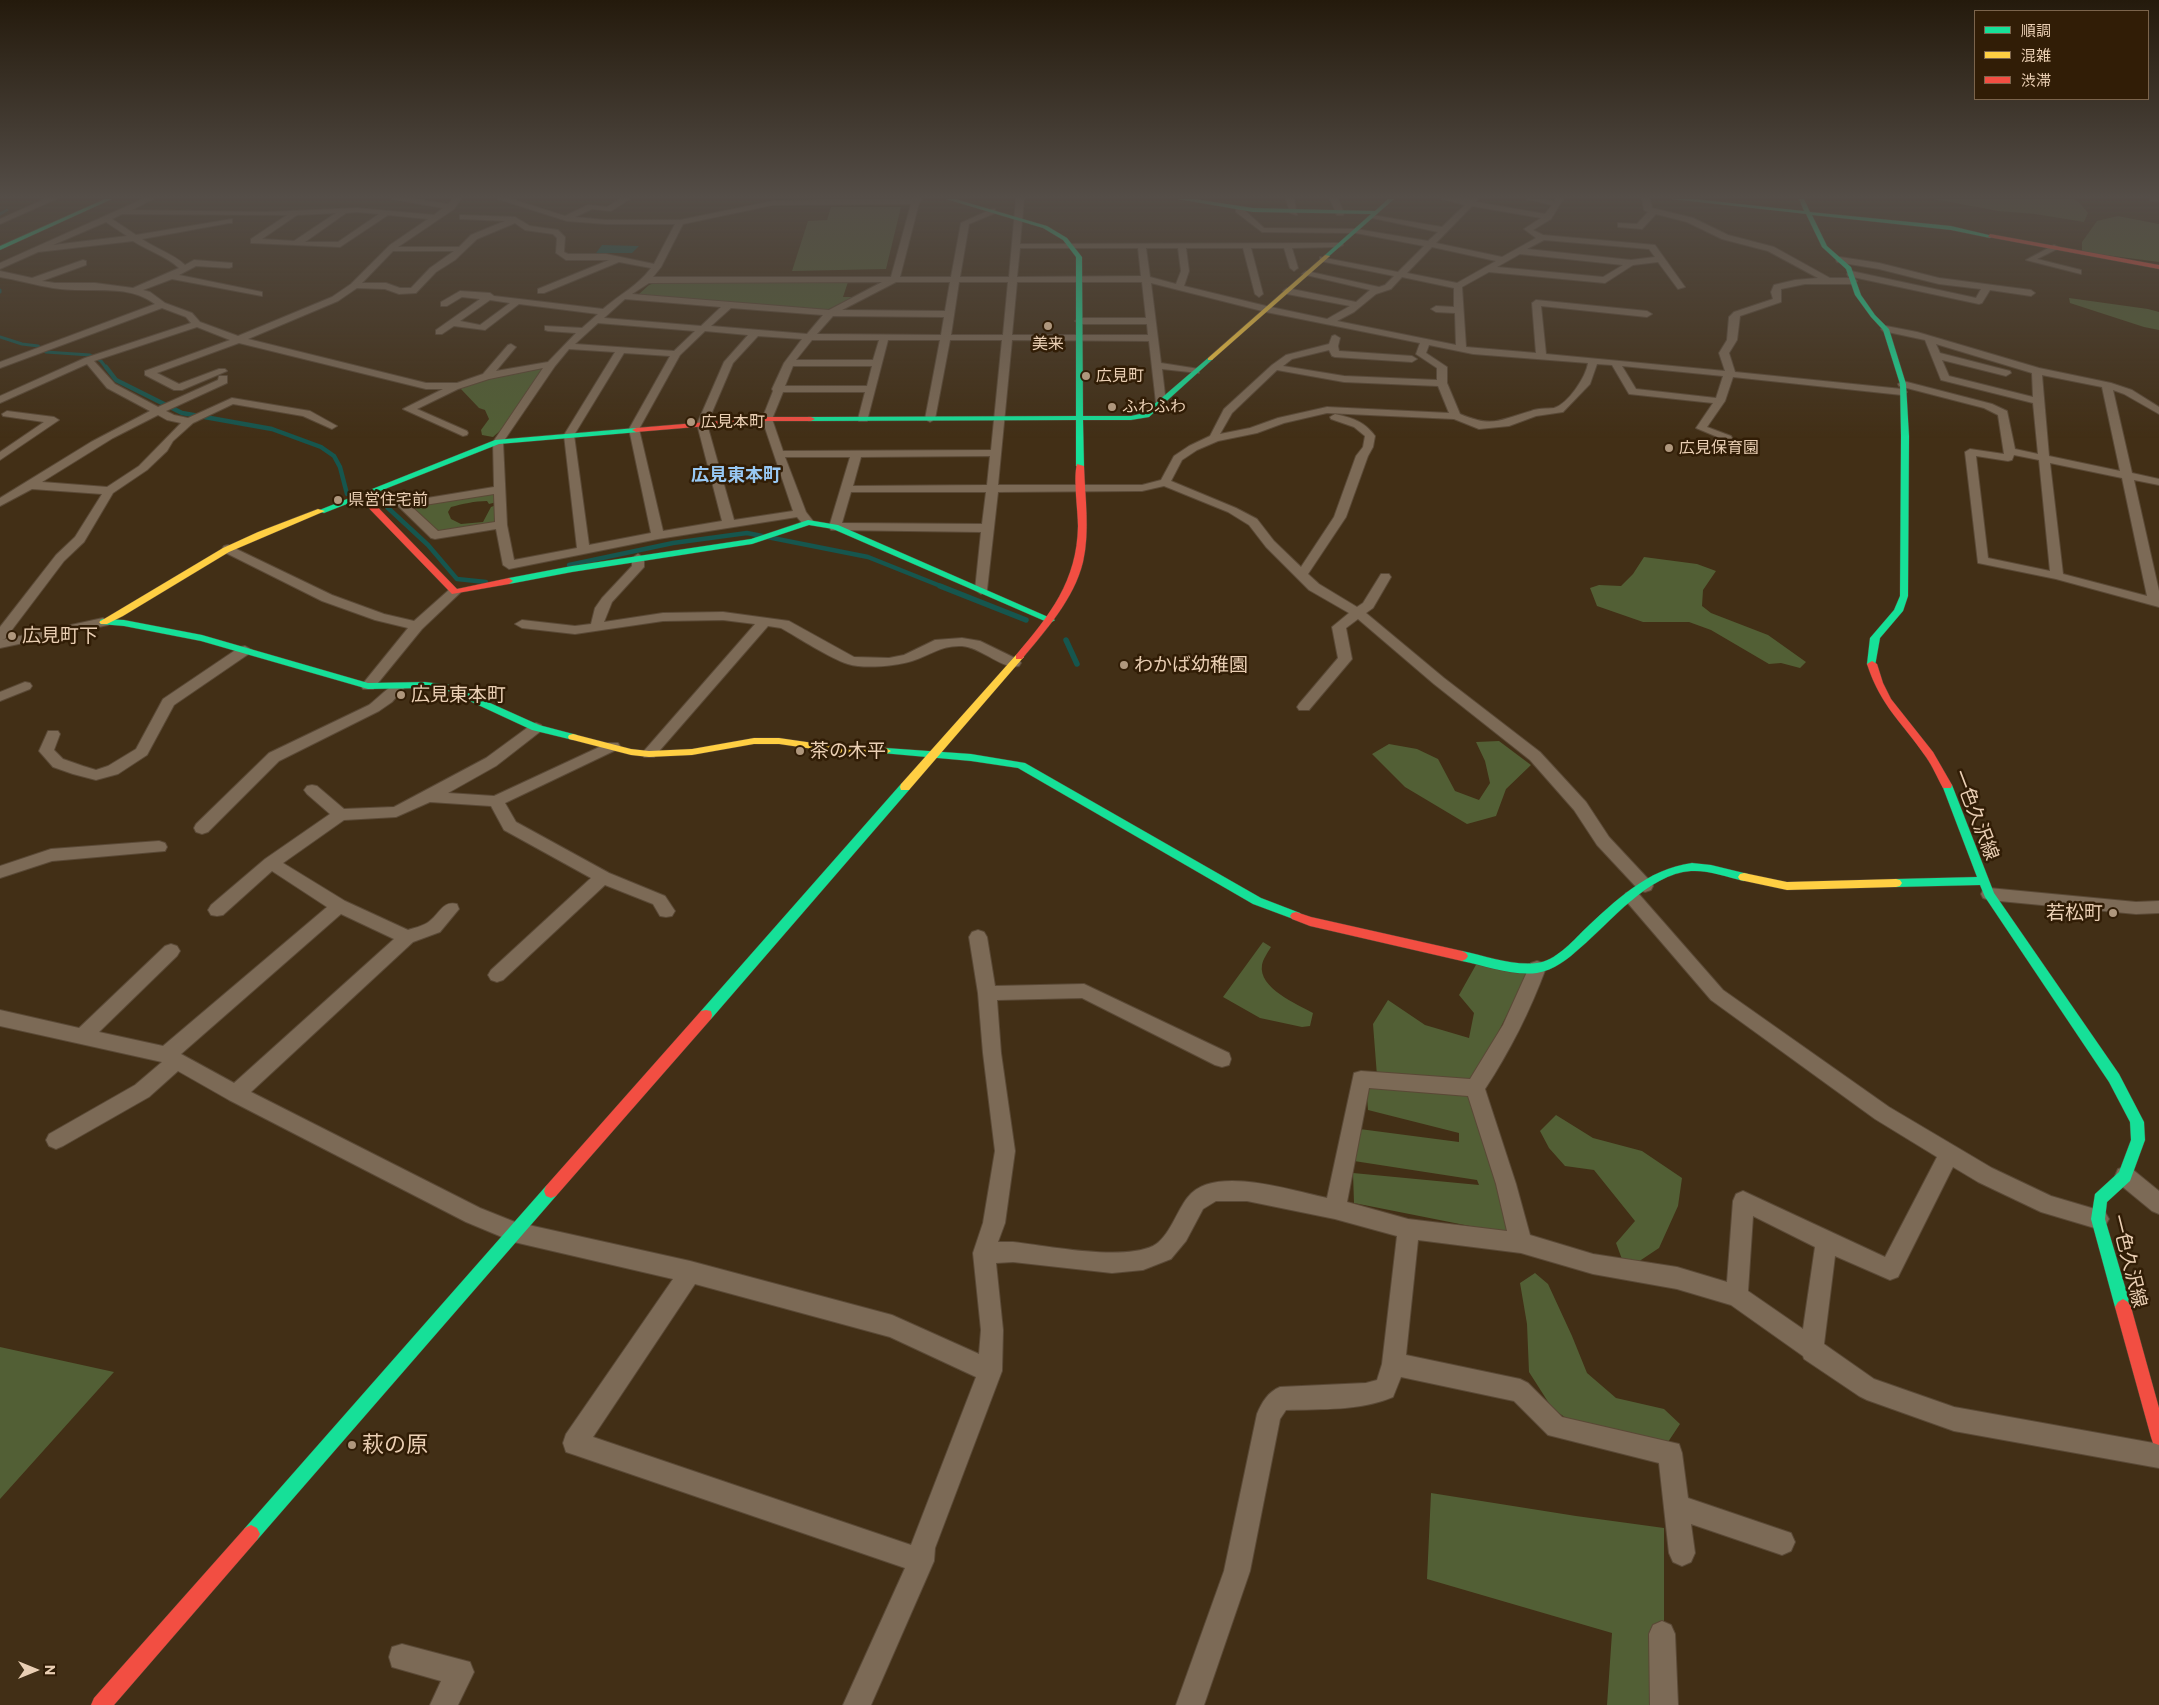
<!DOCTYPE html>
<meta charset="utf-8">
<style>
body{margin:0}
#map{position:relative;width:2159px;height:1705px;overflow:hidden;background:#422f16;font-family:Commissioner,"Noto Sans JP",sans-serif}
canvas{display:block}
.legend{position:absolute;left:1974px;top:10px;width:175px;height:90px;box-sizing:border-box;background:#311d06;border:1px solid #7b644c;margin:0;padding:6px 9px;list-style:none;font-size:15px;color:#eacfb4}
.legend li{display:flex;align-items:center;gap:10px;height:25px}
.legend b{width:25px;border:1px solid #7b644c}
.north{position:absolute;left:10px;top:1645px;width:50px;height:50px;-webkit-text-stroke:4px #311d06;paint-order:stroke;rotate:90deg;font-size:14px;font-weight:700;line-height:20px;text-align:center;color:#eacfb4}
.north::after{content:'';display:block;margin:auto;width:18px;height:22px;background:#eacfb4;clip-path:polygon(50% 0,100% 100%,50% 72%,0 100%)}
</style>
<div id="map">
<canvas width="2159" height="1705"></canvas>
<ul class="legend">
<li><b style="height:6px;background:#16e098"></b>順調</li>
<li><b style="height:6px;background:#ffcf43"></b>混雑</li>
<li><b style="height:6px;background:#f24e42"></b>渋滞</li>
</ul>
<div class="north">N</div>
</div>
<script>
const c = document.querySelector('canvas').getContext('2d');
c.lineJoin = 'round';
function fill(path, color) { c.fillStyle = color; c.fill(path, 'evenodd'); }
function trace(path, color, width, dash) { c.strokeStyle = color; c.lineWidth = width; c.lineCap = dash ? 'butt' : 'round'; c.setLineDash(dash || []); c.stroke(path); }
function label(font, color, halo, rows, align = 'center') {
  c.font = font + ' Commissioner,"Noto Sans JP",sans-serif'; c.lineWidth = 5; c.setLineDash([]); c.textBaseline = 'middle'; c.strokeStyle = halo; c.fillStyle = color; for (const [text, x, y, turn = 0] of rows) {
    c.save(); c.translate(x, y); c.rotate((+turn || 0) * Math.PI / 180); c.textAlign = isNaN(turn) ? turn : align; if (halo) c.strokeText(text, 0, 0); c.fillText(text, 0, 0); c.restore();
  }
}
fill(new Path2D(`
 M1933 199H2073L2079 202 2088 213 2084 222 2035 214 1998 211Z
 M831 207H901L886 269 792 271 808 221 827 220Z
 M2118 216 2159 224V262L2082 252V242L2097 221Z
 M657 282H848L843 297H854L825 311 642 296 639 294 649 285Z
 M2069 298 2148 309 2159 312V330L2144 327 2070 303Z
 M546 366 502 429 493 437 482 435 481 430 489 419 485 410 479 408 460 388 473 382Z
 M496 492 497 502 489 504 487 501C475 501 462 504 451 507L448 512 451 519 461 524 483 522 491 507 496 505 499 524 438 533 408 506Z
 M1644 557 1697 564 1716 571 1703 590 1702 606 1711 613 1768 635 1806 662 1800 668 1781 663 1769 664 1711 630 1689 622H1643L1597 606 1590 588 1599 585 1621 586 1633 574Z
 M1499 741 1531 765 1506 789 1496 816 1467 824 1405 787 1372 754 1389 744 1417 749 1438 759 1455 791 1479 800 1490 783 1485 761 1476 742Z
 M1263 942 1271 947C1268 952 1263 959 1262 965 1258 988 1297 1004 1313 1013L1310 1026 1302 1027 1260 1018 1223 997Z
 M1477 963 1529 971 1470 1088 1510 1234 1354 1203 1353 1173 1479 1185 1477 1180 1354 1161 1352 1128 1459 1142V1133L1368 1110 1366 1085 1377 1076 1373 1024 1388 1000 1425 1025 1469 1038 1474 1013 1459 995Z
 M1556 1115 1593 1138 1642 1151 1682 1178 1678 1206 1659 1248 1626 1270 1616 1243 1635 1221 1594 1170 1565 1166 1549 1148 1540 1131Z
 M1535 1273 1548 1284 1572 1336 1587 1373 1616 1398 1664 1409 1680 1424 1668 1442 1588 1434 1552 1408 1529 1372 1527 1324 1520 1283Z
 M0 1347 114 1372 0 1499Z
 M1431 1493 1576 1516 1664 1528V1705H1607L1612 1633 1427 1579Z`), '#525f35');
fill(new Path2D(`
 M602 245 639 246 632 253H596Z`), '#16564e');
trace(new Path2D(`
 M0 214 7 210
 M0 290V292
 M0 337 22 344 38 346 46 352 90 355 101 361 107 369`), '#16564e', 3);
trace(new Path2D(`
 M106 367 116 380 182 413 272 429 321 447 334 456 340 467 347 494H356
 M371 493H377L387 507 428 545 457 579 486 582
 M569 565 673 543 747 533 868 557 943 587`), '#16564e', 4.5);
trace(new Path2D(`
 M940 586 1026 620
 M1066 640 1077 664`), '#16564e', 5.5);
const street = new Path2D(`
 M45 199H56L0 224V219Z
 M143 199H153L132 210 267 212 357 208 434 215 443 208 392 199H414L448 204 453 199H461L454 209 398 247H459L471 235 505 221 463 219H460V215L515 217 530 226 558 230 565 237 564 252 568 254H606L654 264 675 224H606L567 221 498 199H511L565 216 588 205 607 207 620 199H630L611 211 592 209 575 217 606 220H680L773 201 922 199 919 203 900 277H951L961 223 992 209H995V213L969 224 960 277H1009L1016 199H1024L1020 244 1342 243 1343 245 1339 247 1292 248 1298 268 1294 271 1290 268 1284 248H1251L1263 294 1259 297 1255 294 1243 248H1186L1189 271 1184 286 1266 306 1327 319 1350 306 1287 294 1283 291 1287 288 1356 302 1370 290 1302 274 1306 271 1379 287 1385 285 1394 276 1320 261V257L1398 272 1424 246 1356 233 1262 232 1236 212V208H1242L1264 228 1356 229 1428 241 1438 232 1368 217 1372 215 1442 227 1465 205 1442 199H1478L1476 202 1545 214 1552 205 1527 199 1555 201 1556 199H1563L1551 219 1533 230 1543 235 1655 245 1685 287 1678 289 1658 262 1633 265 1605 283 1489 272 1462 287 1466 347 1536 353 1532 303 1536 300 1647 311 1652 314 1647 317 1541 306 1546 354 1725 371 1719 353 1727 340 1729 317 1734 312 1773 299 1771 292 1774 285 1795 280 1818 278 1768 251 1722 239 1687 222 1656 214 1642 229 1618 227V223L1637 224 1648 212 1644 210 1642 199H1650L1652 208 1693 218 1728 235 1774 247 1830 278H1853L1857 281 1853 284H1805L1781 289V302L1740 316 1737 340 1729 353 1735 372 1902 389 1907 392 1902 395 1733 377 1725 401 1707 427 1731 436 1732 438 1731 440 1727 441 1696 428 1713 403 1629 394 1612 365 1597 364 1590 384 1563 412 1536 416 1509 426 1479 429 1454 419 1327 413 1284 423 1257 433 1218 441 1197 450 1182 460 1171 481 1236 508 1257 519 1274 541 1301 567 1334 517 1356 456 1363 447 1365 436 1354 427 1331 419 1330 417 1335 414C1352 418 1364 421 1375 436L1373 447 1368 456 1346 517 1308 574 1319 584 1357 607 1363 603 1381 574H1389L1391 577 1373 608 1366 613 1444 678 1540 752 1586 802 1609 837 1651 882 1653 886 1651 890 1645 892 1639 890 1597 845 1574 810 1530 760 1434 684 1358 619 1346 628 1352 659 1309 710H1299L1297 707 1299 704 1338 658 1332 627 1349 613 1309 590 1266 547 1249 525 1228 512 1164 486 1142 491 998 492 987 590 981 594 975 590 981 532 831 530 829 527 850 457H785L806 512 813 521 807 525 803 524 797 517 658 539 509 569 503 565 496 529 435 539 431 538 397 505 403 502 494 487 493 442 543 368 489 379 458 389 417 409 467 431 468 433 467 435 463 436 403 409 443 389H426L239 343 157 373 179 384 219 369H225L227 371 182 390H174L145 375V371L230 340 197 327 94 361 115 384 158 407 218 380 219 376H227V383L166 411 174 415 188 418 232 398 310 411 337 426 332 429 303 416 233 404 193 423 173 441 167 451 147 470 113 493 84 542 64 561 5 639 2 640 103 618 110 622 108 625 0 648V627L56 555 75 537 102 494 32 489 0 506V498L91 442 150 411 107 388 87 364 0 403V396L85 358 191 323 186 317 162 308 0 368V362L155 304C126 282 87 294 53 288 35 285 18 280 0 277V271L32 278 83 260 86 261V265L42 281 55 283H95L133 288 179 268C165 255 148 251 133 241L38 252 0 269V263ZM911 204 891 277H653L661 267 683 224 773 205ZM1472 206 1541 218 1524 229 1536 238 1502 257 1436 243ZM357 212 379 214 338 242H305L346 213ZM336 213 294 241 262 239 297 215ZM122 214 287 215 251 239V243L340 247 388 215 428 219 390 245 351 284 332 297 238 336 200 322 192 313 165 303 150 292 143 290 172 279 262 296V292L179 275 196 266 229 268 232 267V263L194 260 185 265C172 253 156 249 142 239L229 223H232V219L136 235 112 219ZM106 222 127 236 53 245ZM515 223 525 230 553 234 557 238 556 253 566 260H609L538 289V293H544L619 262 651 268C639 285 619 295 603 309L494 296 490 293 460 291 441 302V306H447L462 297 480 299 436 330V334H442L454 326 485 330 519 304 598 314 582 328 545 326V330L548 331 576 333 548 362 496 371 516 347 511 344 508 345 483 374 457 383H426L248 339 338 301 357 288 385 289 399 294 416 293 436 272 455 260 477 239ZM1544 240 1649 249 1655 257 1631 260 1527 249ZM1432 247 1496 261 1457 283 1407 273ZM1020 248H1138L1141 276 1017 277ZM1146 248H1178L1181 271 1176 284 1150 277ZM393 251H454L430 268 411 288H400L386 283H362ZM1520 254 1623 265 1603 277 1497 267ZM1402 277 1454 288V307L1436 306 1431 309 1436 312 1455 313 1456 345 1337 321 1354 312 1376 294 1391 289ZM882 282 829 310 632 294 649 283ZM896 282H950L945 311 842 310ZM959 282H1008L1003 335H951ZM1017 282H1142L1146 318H1080L1075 321 1080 324H1147L1148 335H1012ZM1151 283 1266 312 1420 343 1416 354 1437 368V380L1344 376 1283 366 1292 359 1329 350 1332 356 1335 357 1412 362 1417 359 1412 356 1339 351 1338 346 1340 338 1335 335 1332 336 1329 344 1286 355 1272 365 1224 409 1210 436 1189 446 1174 456 1161 480 1142 485H998L1012 340 1149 341 1156 403 1161 406 1166 403 1162 369 1199 373V369L1161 363ZM625 299 721 307 701 326 604 318ZM490 300 510 303 480 325 460 321ZM731 308 823 315 807 334 711 326ZM833 316 944 317 941 335 817 334ZM598 323 695 331 674 351 575 344ZM705 331 748 335 724 362 697 424 722 521 663 531 639 429 680 355ZM758 336 802 339 784 363 772 389 773 391 762 419 793 511 734 520 707 424 733 363ZM812 340H879L873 360H796ZM888 340H940L925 419 930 422 935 419 950 340H1002L991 450 783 451 772 419 783 392H865L858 419 859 421H867ZM1429 345 1473 354 1588 363C1586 377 1568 404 1554 408 1546 409 1538 408 1531 411 1499 420 1493 428 1460 414L1447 383V367L1426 353ZM569 349 615 352 564 435 577 548 514 560 507 525 503 442 555 366ZM624 353 670 356 629 429 651 533 589 545 574 435ZM793 366H872L867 386H785ZM1622 366 1723 376 1716 398 1636 389ZM1277 370 1344 382 1438 386 1449 413 1327 407 1278 418 1250 428 1220 434 1232 413ZM158 415 167 420 181 423 139 466 107 487 42 482 113 438ZM990 456 987 485 853 486 861 457ZM851 492H986L982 524 842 523ZM494 494 495 522 438 531 412 507Z
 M1286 199H1294L1297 215 1290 213Z
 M1330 199H1338L1344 213 1343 215H1337Z
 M2150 199H2159V202L2150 201Z
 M2054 245 2058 247 2057 249 2037 259 2081 270V274L2026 260Z
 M1840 257 1879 263 1939 278 2031 290 2035 293 2031 296 1990 290 1982 303 1979 304 1848 276 1847 274 1851 271 1976 298 1981 289 1939 284 1879 269 1837 262 1836 260Z
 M1886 326 1917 332 2039 368 2111 383 2132 390 2159 407V414L2124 394 2113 390 2132 473 2159 479V485L2134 480 2159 591V607L2056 579 1978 563 1965 452 1970 449 2004 454 1998 415 1984 408 1899 386 1898 384 1903 381 1992 404 2007 411 2015 449 2038 454 2033 403 1941 380 1925 340 1883 331 1881 329ZM1936 344 2032 373 2033 397 1949 376 1942 360 2006 376 2011 373 2010 371 1940 353ZM2042 375 2102 387 2120 471 2049 456ZM2014 455 2039 460 2050 571 1988 558 1976 456 2008 461 2012 460ZM2050 463 2122 478 2147 596 2063 574Z
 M7 411 54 417 59 420 0 460V452L44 422 3 416 2 414Z
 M228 545 332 595 384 614 414 621 450 589 455 588 461 592 422 629 373 689H363L361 686 408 628 375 620 322 601 224 552 222 549 224 546Z
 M638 554 644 558V567L612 602 604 622 663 613 723 612 789 621 854 657 889 658 904 655 935 640 962 638 980 641 1019 660 1021 663 1019 666C1002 670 981 647 962 646 941 645 931 655 912 661 896 666 864 669 848 664 829 658 799 638 781 628L768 626 654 757H644L642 754 644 751 755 624 723 620 663 621 575 634 522 628 515 624 522 620 575 626 591 624 595 608 602 598 632 566V558Z
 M245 646 252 650 250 653 174 705 147 755 118 774 96 780 73 774 53 767 39 751 48 731H58L60 734 54 750 63 759 83 766 96 770 108 766 136 749 163 699 240 647Z
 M25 682 30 683 32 686 30 689 0 701V692Z
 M398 683 403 684 405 687 392 702 379 711 279 761 208 832 202 834 196 832 194 828 196 824 269 753 369 705C377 699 390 685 398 683Z
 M536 723 541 725 543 728 541 731 496 766 448 793 494 796 608 743H618L620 746 618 749 505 803 516 822 609 873 665 896 675 911 672 916 666 917 660 916 653 904 605 885 503 980 497 982 491 980 488 975 491 970 591 878 504 830 491 806 430 802 396 817 344 820 283 863 345 901 408 930C414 928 422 926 427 923 439 916 442 900 457 904L459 909 440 932 413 942 251 1092 480 1208 515 1222 690 1261 892 1315 979 1354 981 1330 973 1253 983 1223 995 1151 983 1053 978 993 969 937 972 932 978 930 984 932 987 937 995 986 1084 984 1229 1053 1231 1059 1229 1065 1222 1067 1215 1065 1082 998 997 1000 1001 1053 1015 1151 1005 1223 998 1242H1013C1049 1246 1121 1261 1153 1246 1169 1238 1177 1210 1188 1197 1213 1164 1293 1191 1327 1198L1354 1073 1361 1071 1470 1079 1503 1025 1531 963 1537 961 1543 963 1546 968C1530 1011 1510 1051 1485 1089L1516 1184 1530 1235 1593 1254 1677 1267 1727 1282 1733 1201 1736 1194 1743 1191 1885 1257 1937 1157 1875 1119 1711 1000 1626 901 1624 897 1626 893 1632 891 1638 893 1723 990 1889 1107 1992 1168 2051 1196 2105 1212 2109 1219 2105 1226 2098 1229 2041 1212 1978 1182 1953 1167 1898 1277 1890 1280 1835 1256 1824 1344 1874 1379 1954 1407 2159 1444V1468L1954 1431 1867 1400 1859 1396 1804 1359 1803 1356 1731 1305 1677 1289 1593 1274 1521 1253 1418 1240 1406 1355 1520 1379 1528 1383 1562 1417 1679 1444 1682 1453 1688 1498 1791 1533 1795 1542 1791 1551 1782 1555 1691 1524 1695 1553 1691 1562 1682 1566 1673 1562 1669 1553 1659 1463 1548 1435 1514 1401 1401 1377 1393 1397C1360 1411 1322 1409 1286 1410L1280 1419 1250 1571 1204 1705H1176L1224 1571 1257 1414C1262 1402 1268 1392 1280 1387L1366 1383 1377 1380 1382 1364 1397 1236 1335 1219 1247 1201H1216L1203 1209 1186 1241 1171 1259 1143 1270 1112 1273 1013 1262 996 1263 1003 1330 1002 1371 935 1548 934 1561 871 1705H843L905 1568 575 1455 566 1452 563 1443 566 1434 673 1279 514 1242 466 1222 229 1100 178 1071 149 1097 63 1146 56 1149 49 1146 46 1140 49 1134 135 1085 162 1062 0 1026V1010L79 1028 165 946 171 944 177 946 180 951 177 956 99 1032 163 1046 327 907 272 871 223 915 217 916 211 915 208 910 211 905 265 859 330 814 307 794 304 790 307 786 312 785 317 786 344 809 394 807 486 758 531 725ZM341 914 394 939 234 1083 181 1054ZM1369 1088 1468 1096 1496 1184 1507 1231 1408 1219 1347 1202ZM1753 1216 1815 1247 1803 1329 1748 1291ZM695 1284 890 1337 976 1377 911 1545 593 1437Z
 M159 841 165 843 167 847 165 851 52 861 0 878V866L51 849Z
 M1989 888 2136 902 2159 901V913L2136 914 1989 900 1983 898 1981 894 1983 890Z
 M2125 1167 2132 1169 2159 1191V1214L2152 1211 2118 1183 2115 1176 2118 1169Z
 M1662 1621 1671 1625 1675 1634 1678 1705H1650L1649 1634 1653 1625Z
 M402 1644 470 1662 474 1672 458 1705H430L441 1681 392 1667 389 1657 392 1647Z`);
const fast = new Path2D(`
 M105 199H112L0 250V246Z
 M946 199H955L1047 226 1067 238 1082 257 1083 416H1131L1144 413 1208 358 1213 359 1149 417 1131 420H1083L1084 466 1080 468 1076 466V420L808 421V417H811L1076 416V257L1063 240 1043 228Z
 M1178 199H1194L1253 208 1375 211 1388 199H1394L1327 258 1325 255 1371 214 1253 212Z
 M1672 199H1694L1804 211 1799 199H1804L1810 212 1951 226 1993 236 1990 238 1951 230 1812 215 1827 246 1851 267 1861 295 1875 315 1889 329 1906 384 1909 436 1908 596 1903 611 1880 638 1875 666H1869L1867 664 1870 638 1894 610 1900 596 1901 436 1900 384 1883 330 1871 317 1855 295 1846 269 1822 247 1806 214Z
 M636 428 640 430 639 432 499 444 324 513 317 511 495 440Z
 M808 520 838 525 1055 620 1050 623 1047 622 833 529 809 525 752 544 572 572 509 584 505 581 509 578 572 566 751 539Z
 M103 619 124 620 202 635 368 683 425 682 450 685 539 725 577 735 578 737 573 740 532 730 448 691 425 688 368 689 201 641 124 626 100 624V620Z
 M886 748 971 754 1025 763 1261 898 1300 913 1302 916 1300 919 1296 920 1253 904 1018 768 971 761 882 753 881 751Z
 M1947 781 1952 785 1994 893 2119 1074 2144 1122 2145 1140 2130 1181 2107 1202 2105 1219 2131 1307 2128 1312 2123 1315 2118 1312 2115 1307 2091 1219 2095 1194 2119 1172 2131 1140 2130 1122 2109 1082 1985 897 1980 885 1896 887 1892 886 1890 883 1892 880 1896 879 1977 877 1942 785Z
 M905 783 909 784 910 787 909 790 711 1019 706 1020 701 1019 700 1015 701 1011 901 784Z
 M1692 863 1711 865 1748 874 1750 877 1744 881C1727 877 1709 870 1691 871 1648 874 1611 922 1580 948 1568 959 1554 970 1537 973 1513 976 1486 966 1462 961L1458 959 1456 956 1458 953 1462 951C1486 956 1513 966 1537 963 1555 961 1572 942 1584 930 1615 901 1647 869 1692 863Z
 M551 1184 556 1186 558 1191 556 1196 257 1540 251 1543 245 1540 242 1534 245 1528 546 1186Z`);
const slow = new Path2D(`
 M1325 255 1330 256 1212 360H1208V358Z
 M318 509 325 511 229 552 123 616 107 624H101L99 622 223 548 258 532Z
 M1019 654 1024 657 1022 659 909 790H901L900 787 901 784 1016 655Z
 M573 734 631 749 649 751 692 749 754 738H779L841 747 886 748 891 751 886 754 841 753 779 744H754L692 755 649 757 631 755 569 739 568 737 569 735Z
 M1744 873 1787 882 1896 879 1900 880 1902 883 1900 886 1896 887 1787 890 1740 880 1738 877 1740 874Z`);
const jam = new Path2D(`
 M1990 234 2159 265V269L1988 237Z
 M767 417H811L815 419 811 421H767L636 432 632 430 636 428Z
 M1077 464 1084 466C1085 498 1090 531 1083 562 1074 599 1046 630 1022 659H1016V655C1050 615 1077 581 1078 526 1078 510 1073 478 1077 464Z
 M358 493H364L457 589 509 578 513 581 509 584 452 594 358 497Z
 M1872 661 1877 664 1883 683 1891 699 1933 752 1952 785 1951 788H1943C1937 777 1933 767 1926 757 1902 722 1881 707 1867 664Z
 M1296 912 1311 917 1462 951 1466 953 1468 956 1466 959 1462 961 1310 926 1292 919 1290 916 1292 913Z
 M706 1010 711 1011 712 1015 711 1019 556 1196 551 1198 546 1196 544 1191 546 1186 701 1011Z
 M2123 1299 2128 1302 2131 1307 2159 1408V1445L2153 1443 2151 1437 2115 1307 2118 1302Z
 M251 1525 257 1528 260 1534 257 1540 114 1705H91L94 1698 245 1528Z`);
trace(street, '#5a4936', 2);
trace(fast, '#5a4936', 1);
trace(slow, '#5a4936', 1);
trace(jam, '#5a4936', 1);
fill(street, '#7c6a56');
fill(fast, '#16e098');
fill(slow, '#ffcf43');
fill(jam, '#f24e42');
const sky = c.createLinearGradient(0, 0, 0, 438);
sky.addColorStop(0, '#241a0c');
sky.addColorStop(0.45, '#544d47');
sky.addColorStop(1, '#544d4700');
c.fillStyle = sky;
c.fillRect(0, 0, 2159, 438);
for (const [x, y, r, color] of [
 [1048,326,5,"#af977d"],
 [1086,376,5,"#af977d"],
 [1112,407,5,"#af977d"],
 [691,422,5,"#af977d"],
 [1669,448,5,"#af977d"],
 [338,500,5,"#af977d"],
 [12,636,5,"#af977d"],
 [1124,665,5,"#af977d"],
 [401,695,5,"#af977d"],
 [800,751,5,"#af977d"],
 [2113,913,5,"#af977d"],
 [352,1445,5,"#af977d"]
]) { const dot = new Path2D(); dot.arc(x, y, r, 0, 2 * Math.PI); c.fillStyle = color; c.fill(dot); trace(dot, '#311d06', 2); }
label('16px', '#eacfb4', '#311d06', [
 ["美来",1048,344,"center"],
 ["広見町",1096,376],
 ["ふわふわ",1122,407],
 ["広見本町",701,422],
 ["広見保育園",1679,448],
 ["県営住宅前",348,500]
], 'left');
label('bold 18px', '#98c8f3', '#311d06', [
 ["広見東本町",736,475]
]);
label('19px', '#eacfb4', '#311d06', [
 ["広見町下",22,636],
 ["わかば幼稚園",1134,665],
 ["広見東本町",411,695],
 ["茶の木平",810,751],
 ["若松町",2103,913,"right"]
], 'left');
label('19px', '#eacfb4', '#311d06', [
 ["一色久沢線",1976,815,69],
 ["一色久沢線",2129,1261,76]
]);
label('22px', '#eacfb4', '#311d06', [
 ["萩の原",362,1445]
], 'left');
</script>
